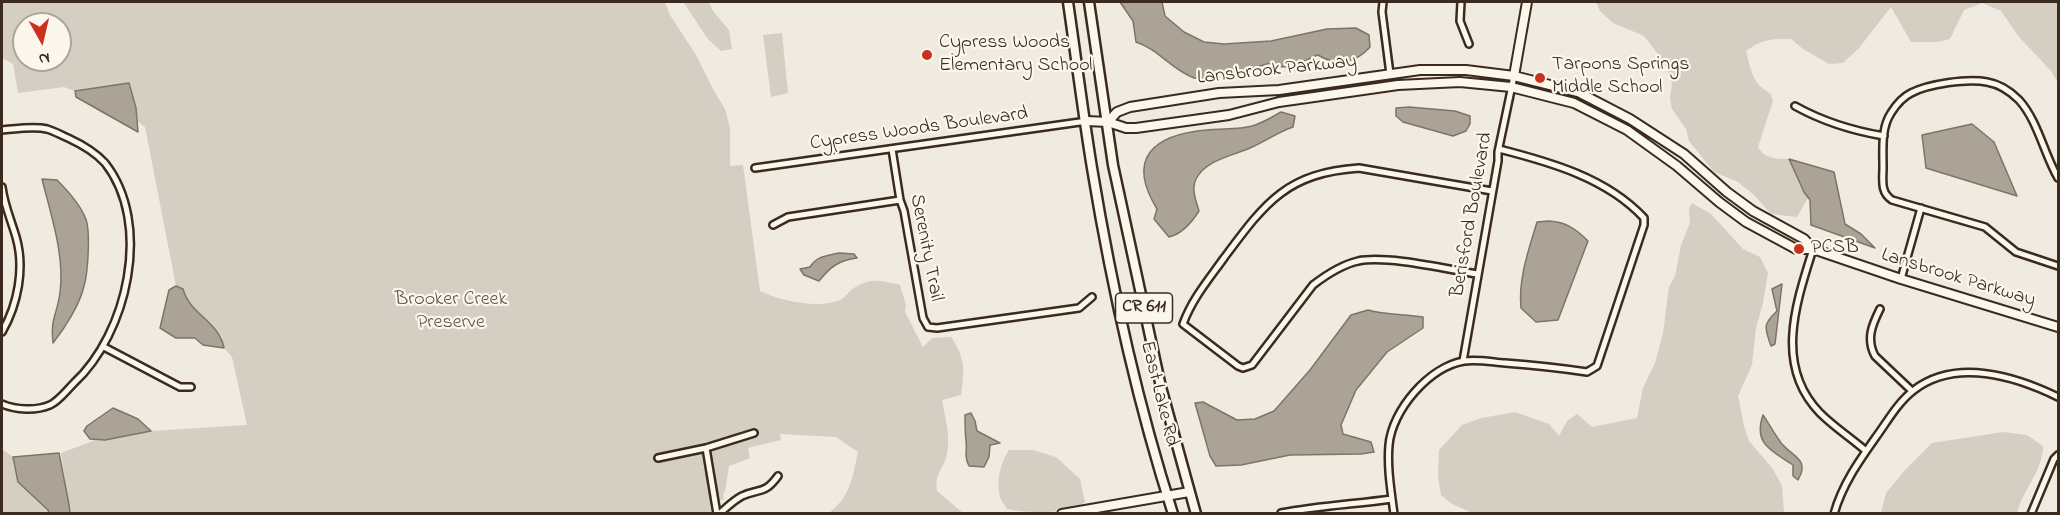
<!DOCTYPE html>
<style>
body{margin:0}
#map{position:relative;width:2060px;height:515px;overflow:hidden;background:#f0ebe0;font-family:"Indie Flower",sans-serif}
canvas{display:block}
.frame{position:absolute;inset:0;border:3px solid #3b2a1e;pointer-events:none}
.north{position:absolute;left:12px;top:12px;width:60px;height:60px;box-sizing:border-box;background:#fbf7ec;border:2px solid #aea59a;border-radius:50%;rotate:172deg;font-size:16px;font-weight:700;line-height:24px;text-align:center;color:#3b2a1e}
.north::after{content:'';display:block;margin:auto;width:21px;height:27px;background:#c8321e;clip-path:polygon(50% 0,100% 100%,50% 72%,0 100%)}
</style>
<div id="map">
<canvas width="2060" height="515"></canvas>
<div class="frame"></div>
<div class="north">N</div>
</div>
<script>
const c = document.querySelector('canvas').getContext('2d');
c.lineJoin = 'round';
function fill(path, color) { c.fillStyle = color; c.fill(path, 'evenodd'); }
function trace(path, color, width, dash) { c.strokeStyle = color; c.lineWidth = width; c.lineCap = dash ? 'butt' : 'round'; c.setLineDash(dash || []); c.stroke(path); }
function label(font, color, halo, rows, align = 'center') {
  c.font = font + ' "Indie Flower",sans-serif'; c.lineWidth = 4.5; c.setLineDash([]); c.textBaseline = 'middle'; c.strokeStyle = halo; c.fillStyle = color; for (const [text, x, y, turn = 0] of rows) {
    c.save(); c.translate(x, y); c.rotate((+turn || 0) * Math.PI / 180); c.textAlign = isNaN(turn) ? turn : align; if (halo) c.strokeText(text, 0, 0); c.fillText(text, 0, 0); c.restore();
  }
}
fill(new Path2D(`
 M2 2H665L670 15 696 55 713 89 725 109 730 128V166L743 165 760 291C781 301 818 309 840 300 845 298 849 291 854 288 873 277 880 281 900 285L906 305 905 312 923 347 932 338 951 337C965 358 965 370 961 395L942 400C945 418 951 436 947 454 944 470 934 472 937 491L963 513H829C851 496 852 478 858 452L836 437 780 434 781 440 748 448 750 458 729 466 725 492 723 494 724 499 710 503 711 513H69L61 453 98 439 128 436 151 431 247 425 232 357 224 348 222 337 216 329 186 301 183 289 176 286 145 127 137 121 136 108 129 83 75 91 64 87 18 93 13 64 2 58ZM24 24H60V60H24Z
 M678 2H709L713 11 729 30 732 49 721 51 707 38 684 3Z
 M1596 2H2058V83L2051 71 2019 37 2001 11 1982 3 1964 10 1950 39 1938 42H1911L1891 7 1859 48 1843 63 1829 64 1803 49 1791 39C1773 38 1761 40 1746 51 1752 72 1751 82 1771 94L1773 101 1758 147C1765 159 1776 159 1790 159L1808 198 1797 217 1771 214 1754 195 1738 182 1714 172 1689 141 1686 129 1672 109 1670 99 1672 84 1664 62 1644 36 1613 23 1600 11Z
 M782 33 788 93 771 97 763 35Z
 M1692 203 1711 214 1743 249 1760 257 1768 273 1763 303 1756 328 1752 365 1738 396 1744 426 1749 441 1773 469 1782 486 1784 513 1475 514 1452 504 1441 495 1438 477 1439 450 1462 425 1481 418 1515 412 1549 424 1559 436 1567 421 1577 414 1592 427 1637 418 1643 388 1655 363 1663 333 1669 287 1675 276 1681 245 1690 223 1689 208Z
 M2003 432 2027 435 2043 446C2043 470 2023 490 2017 513H1881L1886 493 1906 469 1932 443Z
 M2 449 13 457 14 468 49 513H2Z
 M1009 450H1033L1056 457 1080 479 1085 502C1071 515 1027 513 1007 509 1004 504 999 498 999 492 997 478 1001 461 1009 450Z`), '#d5cec3');
const water = new Path2D(`
 M1120 2H1162L1165 16 1184 32 1204 42 1224 44 1271 41 1327 29 1356 28 1369 35 1370 47C1356 63 1337 67 1318 55 1302 61 1289 73 1272 63 1257 65 1246 73 1232 77 1217 69 1206 81 1194 78 1172 70 1158 49 1136 42L1133 21Z
 M129 83 136 108 138 132 76 97 75 91Z
 M1409 107 1455 111 1470 116V124L1466 131 1453 136 1403 122 1396 116V108Z
 M1281 112 1295 116 1293 127C1278 132 1266 141 1252 147 1234 156 1206 159 1196 179 1191 189 1196 201 1199 211 1192 222 1182 234 1169 237L1154 219 1157 209C1126 158 1153 135 1206 130 1221 128 1238 130 1252 126 1263 123 1272 117 1281 112Z
 M1972 124 1994 142 2017 196 1926 168 1922 135Z
 M1789 159 1834 172 1845 224 1861 234 1875 248 1811 225 1810 200 1804 192Z
 M42 179 57 180C68 191 79 203 85 217 91 228 88 273 84 286 80 304 65 328 53 343 50 319 57 315 60 293 65 256 51 215 42 179Z
 M1549 221C1566 222 1576 229 1588 241L1558 320 1536 322 1521 308C1518 279 1529 249 1537 222Z
 M839 253 854 254 857 258C839 260 830 267 819 281L804 275 800 269 810 267C817 256 826 256 839 253Z
 M1782 284 1775 344 1771 346C1765 328 1762 325 1777 311L1772 289Z
 M176 286 183 289C190 315 219 321 224 348L203 345 195 338H176L160 328 169 290Z
 M1368 310C1386 315 1404 314 1423 317V328L1387 352 1356 390 1341 425 1343 434 1371 442 1374 452 1361 454 1290 455 1241 465 1216 466 1210 456 1195 403 1203 402 1237 420 1255 419 1274 411 1310 370 1351 315Z
 M113 408 138 419 151 431 105 440 90 439 84 431 87 426Z
 M971 413 975 421 977 431 1000 443 990 445 989 457 984 467 969 466C963 454 968 451 966 441 965 431 965 425 965 415Z
 M1763 415C1769 424 1775 435 1782 444 1793 457 1810 459 1798 480L1793 476V465C1771 450 1753 444 1763 415Z
 M59 453 69 505 70 513H49L48 510 18 482 13 457Z`);
fill(water, '#aca397');
trace(water, '#7f7367', 1.5);
const street = new Path2D(`
 M1383 2 1382 12 1390 74
 M1461 2 1460 21 1469 44
 M1795 106C1822 121 1854 131 1884 136
 M2 130C16 129 33 126 47 129 54 131 61 135 68 138 81 144 95 152 105 163 153 224 127 334 74 383 67 390 59 401 50 405 36 411 16 410 2 404
 M892 149 900 200 904 211 923 318 928 327 937 328 1079 308 1092 297
 M755 168 1087 121
 M2058 178C2044 154 2038 121 2019 100 2010 91 1999 84 1987 82 1968 78 1928 84 1911 93 1903 97 1896 105 1891 113 1881 128 1883 149 1883 167 1883 180 1880 192 1892 200L1985 227 2016 252 2058 266
 M2 187C4 204 11 220 16 237 25 268 18 304 2 332
 M773 225 788 217 900 200
 M1813 249C1796 303 1774 366 1820 413 1834 427 1851 438 1866 451
 M1477 274C1446 269 1387 255 1358 261 1341 265 1326 275 1313 285L1252 365 1243 368 1238 366 1183 324C1192 299 1209 279 1224 258 1265 203 1286 173 1359 168L1492 191
 M1901 279 1921 208
 M1880 309C1872 325 1866 339 1875 356L1912 391
 M104 347 180 387H191
 M1463 361 1498 161V152L1514 76
 M706 448 717 514
 M658 458 706 448 754 433
 M1281 513C1318 506 1355 504 1392 499
 M719 514C726 508 734 500 742 496 760 488 764 495 778 476
 M1394 514C1391 491 1387 467 1389 445 1392 410 1429 367 1464 361 1477 359 1492 362 1505 363 1532 365 1560 368 1587 372L1597 366 1644 225V218C1607 178 1550 162 1499 149
 M1834 514C1842 485 1859 461 1876 437 1887 422 1898 402 1914 390 1956 358 2015 376 2058 397
 M2031 514 2054 459 2058 455`);
const secondary = new Path2D(`
 M1514 76 1527 2
 M1087 121 1108 122 1126 128H1136L1229 115 1279 102 1398 85 1460 82 1511 87 1574 103 1627 130 1677 166 1719 202 1746 222 1796 249H1813L1901 279 2058 327
 M1108 122 1117 112 1130 107 1219 93 1279 90 1420 70H1466L1514 76 1578 92 1630 119 1684 154 1727 192 1753 211 1804 239 1813 249
 M1062 514 1189 492`);
const primary = new Path2D(`
 M1068 2C1076 57 1083 113 1092 168 1111 283 1137 402 1173 514
 M1089 2 1113 165 1161 387 1196 514`);
trace(street, '#3b2a1e', 10);
trace(secondary, '#3b2a1e', 12);
trace(primary, '#3b2a1e', 13);
trace(street, '#fbf7ec', 5);
trace(secondary, '#fbf7ec', 8);
trace(primary, '#fbf7ec', 8);
for (const [x, y, r, color] of [
 [927,55,6,"#c8321e"],
 [1540,78,6,"#c8321e"],
 [1799,249,6,"#c8321e"]
]) { const dot = new Path2D(); dot.arc(x, y, r, 0, 2 * Math.PI); c.fillStyle = color; c.fill(dot); trace(dot, '#fbf7ec', 2); }
for (const [x, y, w] of [
 [1144,308,57]
]) { const box = new Path2D(); box.roundRect(x - w / 2, y - 15, w, 30, 4.5); c.fillStyle = '#fbf7ec'; c.fill(box); trace(box, '#3b2a1e', 1.5); }
label('bold 18px', '#3b2a1e', null, [
 ["CR 611",1144,308]
]);
label('20px', '#3b2a1e', '#fbf7ec', [
 ["Cypress Woods",939,44],
 ["Elementary School",939,67],
 ["Tarpons Springs",1552,66],
 ["Middle School",1552,89],
 ["PCSB",1811,249]
], 'left');
label('20px', '#3b2a1e', '#fbf7ec', [
 ["Lansbrook Parkway",1277,71,-6],
 ["Cypress Woods Boulevard",919,130,-8],
 ["Berisford Boulevard",1473,215,-80],
 ["Serenity Trail",925,248,79],
 ["Lansbrook Parkway",1958,279,17],
 ["East Lake Rd",1158,394,76]
]);
label('20px', '#625347', '#fbf7ec', [
 ["Brooker Creek",451,301],
 ["Preserve",451,324]
]);
</script>
